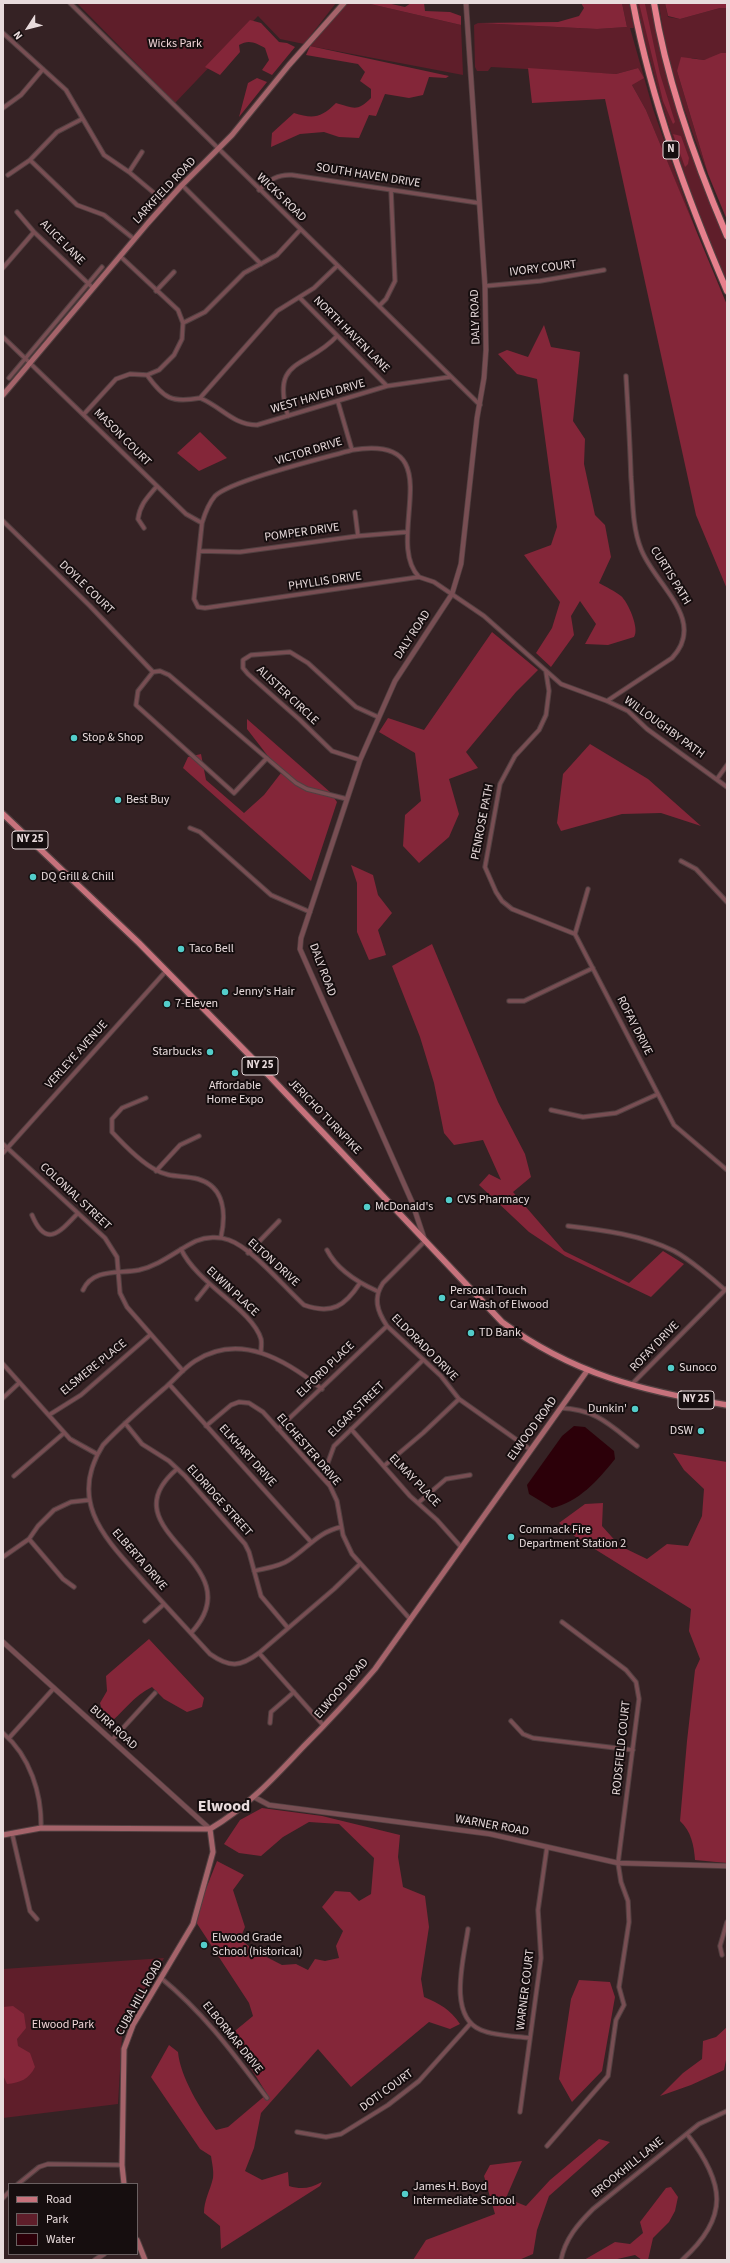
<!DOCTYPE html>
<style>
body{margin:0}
#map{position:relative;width:730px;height:2263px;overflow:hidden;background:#352224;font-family:"Source Sans 3",sans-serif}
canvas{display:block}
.frame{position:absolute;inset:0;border:4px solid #e8dbdc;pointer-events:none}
.legend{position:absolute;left:8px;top:2183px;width:130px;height:72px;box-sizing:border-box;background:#160e0f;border:1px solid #6a6061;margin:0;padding:5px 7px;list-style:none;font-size:12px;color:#e8dbdc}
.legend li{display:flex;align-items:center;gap:8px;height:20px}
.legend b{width:20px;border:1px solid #6a6061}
.north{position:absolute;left:8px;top:8px;width:40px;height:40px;-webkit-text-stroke:3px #160e0f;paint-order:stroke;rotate:234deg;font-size:11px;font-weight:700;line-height:16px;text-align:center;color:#e8dbdc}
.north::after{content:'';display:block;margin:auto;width:14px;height:18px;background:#e8dbdc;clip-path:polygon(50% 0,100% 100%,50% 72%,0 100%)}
</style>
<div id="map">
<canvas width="730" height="2263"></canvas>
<div class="frame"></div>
<ul class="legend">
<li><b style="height:5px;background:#c7727c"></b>Road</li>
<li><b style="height:11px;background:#5f1e2a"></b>Park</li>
<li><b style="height:11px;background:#2c0009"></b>Water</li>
</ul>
<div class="north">N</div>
</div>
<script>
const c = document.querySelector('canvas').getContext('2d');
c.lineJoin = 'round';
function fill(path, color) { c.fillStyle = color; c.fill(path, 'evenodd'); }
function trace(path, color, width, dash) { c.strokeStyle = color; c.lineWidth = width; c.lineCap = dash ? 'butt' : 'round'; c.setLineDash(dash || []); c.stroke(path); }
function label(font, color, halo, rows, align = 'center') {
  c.font = font + ' "Source Sans 3",sans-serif'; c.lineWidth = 4; c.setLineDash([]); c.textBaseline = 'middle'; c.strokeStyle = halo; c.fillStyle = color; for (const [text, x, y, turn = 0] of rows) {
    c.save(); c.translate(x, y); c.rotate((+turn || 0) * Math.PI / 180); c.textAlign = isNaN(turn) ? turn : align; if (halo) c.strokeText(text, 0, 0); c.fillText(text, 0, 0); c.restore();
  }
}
fill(new Path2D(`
 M77 3H336L304 44 280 39 258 16 175 103Z
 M346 3H366L461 25 463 75 310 46Z
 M622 3H629L634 28H630L653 109 699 239 646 110 632 85 638 68 616 74 491 67 488 71H477L475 67 474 25 478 23 597 29 627 27Z
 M636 3H652L654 15 708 193 727 239V281C687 191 658 99 636 3Z
 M659 3H665L668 17 680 19 720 8H727V53L704 60 692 58 677 71 708 174C687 119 666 62 659 3Z
 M164 1958 122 2035 118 2104 3 2118V1969Z`), '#5f1e2a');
fill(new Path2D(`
 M366 3H387L405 7 411 3H424L425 11 450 12 461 16V25Z
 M581 3H622L627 27 597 29 478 23 558 22 579 16 584 8Z
 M639 3 645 4 660 74 675 122 673 124 663 101Z
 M665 3H727V8H720L680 19 668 16Z
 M250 20 261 23 279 42 287 43 295 47 272 75 262 70 269 60 265 48C256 43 249 39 239 45L240 52 220 75 205 67Z
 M310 46 449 76 446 78 429 77 423 95 409 98 385 94 376 116 369 115 359 138 339 137 324 132 300 134 271 147 272 133 294 113C313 119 321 118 336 103 354 108 357 112 371 98V89L360 81 365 72 358 64 306 55Z
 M721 53H727V220L708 174 677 71 681 57 704 60Z
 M528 68 616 74 638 68 644 78 632 85 646 110 727 305V589L696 515 605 99 532 103Z
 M257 78 267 82 239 117 248 83Z
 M673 134 681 136 689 158 688 164 685 167Z
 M544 325 551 347 580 352 573 421 585 439 584 464 595 515 605 525 611 557 599 583C606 587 615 591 621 596 628 602 640 629 634 637L608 645 585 644 596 624 580 601 571 616 574 635 551 667 536 653 552 628 560 602 524 555 551 545 557 527 537 379 517 374 498 354 507 350 528 357Z
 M200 432 227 458 199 471 177 453Z
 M492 632 538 670 516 692 466 752 478 768 449 779 459 814 449 837 419 863 403 846 405 815 421 801 415 753 379 732 388 718 424 730Z
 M247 719 330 792 337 802 311 881 183 768 188 757 201 754 206 780 244 813 264 795 281 773 247 729Z
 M590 744 648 779 701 826 661 813 622 814 561 831 557 823 563 774Z
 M351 865 373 875 378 895 392 913 378 930 386 955 369 960 357 932V883Z
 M432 944 498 1102 525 1154 531 1177 513 1192 564 1251 629 1283 663 1251 684 1264 651 1297 565 1256 529 1232 479 1185 489 1174 501 1180 483 1140 454 1145 444 1133 434 1083 420 1037 392 966Z
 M673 1453 727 1462V1863L695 1860C694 1845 691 1831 680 1821L687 1741 695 1670 700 1659 689 1631 691 1609 577 1538 559 1523 585 1504 603 1503 602 1526 620 1546 647 1559 667 1544 688 1546 702 1516 704 1489 684 1470Z
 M149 1639 204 1698 202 1707 187 1712 164 1699 152 1687C133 1696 123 1713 106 1726L100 1703 107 1691 106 1676Z
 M262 1808 322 1816 400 1835 398 1857 403 1887 425 1896 429 1927 421 1979 424 1997C440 2004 450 2009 460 2024L450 2029 429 2022 351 2087 318 2049 261 2113 254 2148 245 2171 262 2180 288 2172 289 2186C302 2190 311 2188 322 2182L320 2186 221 2249 220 2226 204 2213C204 2200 210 2191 213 2178 214 2171 212 2163 211 2156L200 2149 151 2077 169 2045 178 2052C180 2076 201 2111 216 2130L228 2127 267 2094 230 2035 253 2016 249 2003 194 1919 217 1861 244 1875 233 1890 245 1927 240 1939 255 1951 282 1965 296 1964 308 1970 315 1959 325 1961 339 1958 336 1946 343 1931 322 1907 335 1891 350 1892 359 1901 371 1894 374 1858 339 1824 309 1822 283 1837 261 1856 239 1853 224 1844 240 1820Z
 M579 1980 610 1982 615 1997 602 2071 572 2102 559 2079 571 1999Z
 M13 2006 24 2014 26 2028 17 2039 18 2046 30 2053 35 2067C29 2079 20 2083 7 2084L3 2075V2007Z
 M727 2027V2055L724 2070 691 2085 660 2096 683 2073 702 2059 703 2041 716 2037Z
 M599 2139 610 2142 549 2196 537 2230 533 2254 519 2260H413L426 2240 495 2214 484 2176 490 2165 522 2161 506 2198 526 2206 550 2180Z
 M671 2187 678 2197 675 2211 669 2222 653 2238 648 2260H642L635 2255 613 2260H584L615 2242 630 2244 643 2233 640 2222 666 2188Z`), '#842639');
fill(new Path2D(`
 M574 1426 585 1427 614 1451 615 1459C598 1480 579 1502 552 1508L529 1494 527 1485 562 1436Z`), '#2c0009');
const minor = new Path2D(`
 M70 3 480 405
 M3 33 66 90 104 155 129 172 166 203
 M3 108 21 95 43 69
 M30 160 77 205 104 215 134 239
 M129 172 142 152
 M8 175 30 160 57 132 82 119
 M182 185 261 264
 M259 190C269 180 278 174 292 175L479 203
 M17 212 34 232 93 288
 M3 268 34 232
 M485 286 540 281 604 270
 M156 291 174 272
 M300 298 387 386
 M379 306 386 299 395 281 391 190
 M183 323 205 312 244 273 277 255 300 230
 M3 337 186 514 202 523
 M147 375C164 399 172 403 200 398L277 311 314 288 337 266
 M9 378 102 267
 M200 398C222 407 233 425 257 425L387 386 450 377
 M338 402 352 450
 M84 414 116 379 130 374 147 375 159 370 174 355 182 339 183 323 178 310 120 256
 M288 416C270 357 307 369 337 336
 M355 512 358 536
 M3 521 90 606 153 672
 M144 528 138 519C140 504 148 497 157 486
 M200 551 240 552 358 536 407 532
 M419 577C382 539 455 433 352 450 324 458 232 480 215 496 208 504 205 513 202 523L194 599 198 607 205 608 419 577 434 582 484 616 561 684 607 701 628 711 647 729 727 787
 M546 672 549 691 546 715 539 730 515 756 500 784 485 867 496 892 502 901 512 909 575 934 674 1125 727 1170
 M607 701 672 658C708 620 654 584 641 549 632 527 633 500 631 477 630 443 628 410 626 376
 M267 758 234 793 136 705 138 691 153 672 160 671 169 675 296 783 307 789 347 799
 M360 760 332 751 300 720 248 674 243 668V660L251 655 290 652 308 663 356 707 378 717
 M717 779 727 765
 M190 828 200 832 271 895 310 912
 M681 861 696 869 727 902
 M575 934 588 889
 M509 1001H524L593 968
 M146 1098 122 1108 112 1119V1132C124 1145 140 1162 156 1170 169 1178 183 1175 198 1179 225 1187 226 1214 221 1237
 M551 1110 583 1117 616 1113 658 1094
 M3 1144 105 1238 117 1257 120 1293 127 1307 183 1371
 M3 1153 166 971
 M156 1171 180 1145 199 1136
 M32 1215C46 1249 60 1232 78 1213
 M568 1226C603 1230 642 1235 674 1251 689 1259 713 1279 725 1290
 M425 1241 383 1283C373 1298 377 1311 387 1326L441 1376 459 1399 531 1450
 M181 1249C197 1284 252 1309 261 1339 262 1343 261 1347 261 1351
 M327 1250C337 1270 357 1282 377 1291
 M248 1253 279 1221
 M83 1290C93 1268 119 1274 139 1270 161 1265 177 1250 196 1241 206 1237 219 1236 229 1240 252 1248 284 1287 304 1305 332 1315 345 1306 360 1283
 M197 1299 209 1284
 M3 1364 70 1439 97 1454
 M169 1384 311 1542
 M631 1385 726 1289
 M322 1389C286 1360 240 1332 195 1361 184 1368 175 1379 166 1387 144 1406 123 1424 103 1445 66 1503 108 1541 144 1582 166 1606 188 1630 210 1654 230 1668 240 1667 259 1653L334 1589 360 1564
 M3 1398 19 1383
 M560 1408C596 1409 610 1425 637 1446
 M49 1415 81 1395 150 1335
 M125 1423 142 1444 169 1461 185 1476 245 1544 249 1552 261 1596 288 1628
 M206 1426 231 1405 239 1402 249 1403 263 1412 330 1486 337 1501 343 1535 352 1554 410 1619
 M278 1429 387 1326
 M351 1429 410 1496 437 1520 461 1547
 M384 1466 423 1433 459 1399
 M177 1469C103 1532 257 1562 191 1633
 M14 1476 64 1433
 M330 1485 327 1465 334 1446 423 1360
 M418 1503 446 1479 470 1475
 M29 1539 63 1579 74 1587
 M3 1557 29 1539 38 1526 54 1510 71 1502 89 1500
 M254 1571C266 1568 279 1567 289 1560 308 1548 318 1532 341 1527
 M145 1621 164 1604
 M259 1653 324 1726
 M511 1721 523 1734 533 1738 633 1750
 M270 1723 271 1712 294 1692
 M3 1733C30 1756 42 1794 41 1828
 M9 1738 54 1688
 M112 1740 155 1693
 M12 1833 30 1911 37 1919
 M468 1929C464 1958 447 2016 481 2030 495 2036 514 2036 530 2038
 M722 1955 720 1946 727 1922
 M161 1978C205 2014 233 2053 267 2098
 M520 2112 541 1958 538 1910 547 1847
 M297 2132 326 2137 341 2134 388 2105 419 2081 470 2024
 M547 2146 608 2076 616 2020 624 2005 619 1987 629 1922 628 1901 621 1882 618 1863 639 1699 636 1682 626 1670 562 1622
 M18 2184 39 2167 48 2164 122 2165
 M3 2198 9 2192
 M561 2260C565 2239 578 2224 593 2209L699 2124 727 2111
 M682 2260C730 2217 725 2183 687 2134`);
const tertiary = new Path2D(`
 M425 1241 412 1202 300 949 301 938 360 760 395 681 452 594 461 564 477 418 484 378 486 350 485 286 466 3
 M3 1642 210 1829
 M254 1797 269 1805 490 1834 618 1863 727 1866
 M95 2260 104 2254`);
const secondary = new Path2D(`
 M3 395 148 223 182 185 232 135 289 65 344 3
 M3 1835 41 1828 210 1829C246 1808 274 1778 303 1747 328 1722 352 1696 375 1669L587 1371
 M124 2184 122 2165 124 2049 133 2025 193 1924 213 1852 210 1829
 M137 2240 145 2260`);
const primary = new Path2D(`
 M3 814 139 943 258 1064 502 1322C573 1374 642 1391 727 1405`);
const motorway = new Path2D(`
 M633 3C652 103 687 198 727 291
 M654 3C667 83 695 161 727 236`);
trace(minor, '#524041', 5.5);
trace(tertiary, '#524041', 6);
trace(secondary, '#524041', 7);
trace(primary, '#524041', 8);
trace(motorway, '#524041', 8);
trace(minor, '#784e53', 3.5);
trace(tertiary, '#784e53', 4.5);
trace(secondary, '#a5636a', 5);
trace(primary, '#c7727c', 5.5);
trace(motorway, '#e7808d', 6);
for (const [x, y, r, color] of [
 [74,738,4,"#53cdca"],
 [118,800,4,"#53cdca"],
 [33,877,4,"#53cdca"],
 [181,949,4,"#53cdca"],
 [225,992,4,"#53cdca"],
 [167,1004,4,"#53cdca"],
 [210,1052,4,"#53cdca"],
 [235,1073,4,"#53cdca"],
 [449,1200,4,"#53cdca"],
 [367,1207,4,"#53cdca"],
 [442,1298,4,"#53cdca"],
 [471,1333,4,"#53cdca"],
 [671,1368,4,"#53cdca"],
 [635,1409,4,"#53cdca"],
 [701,1431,4,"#53cdca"],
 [511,1537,4,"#53cdca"],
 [204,1945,4,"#53cdca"],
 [405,2194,4,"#53cdca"]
]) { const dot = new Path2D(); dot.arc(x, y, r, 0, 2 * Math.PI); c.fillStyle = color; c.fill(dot); trace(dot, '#160e0f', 1.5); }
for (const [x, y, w] of [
 [671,150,16],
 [30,840,36],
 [260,1066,36],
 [696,1400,36]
]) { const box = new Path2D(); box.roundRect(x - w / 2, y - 9, w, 18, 3); c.fillStyle = '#160e0f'; c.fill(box); trace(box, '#e8dbdc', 1); }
label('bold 11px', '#e8dbdc', null, [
 ["N",671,150],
 ["NY 25",30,840],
 ["NY 25",260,1066],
 ["NY 25",696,1400]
]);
label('12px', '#f0d4d6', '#160e0f', [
 ["Wicks Park",175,44],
 ["Elwood Park",63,2025]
]);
label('12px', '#e8dbdc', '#160e0f', [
 ["SOUTH HAVEN DRIVE",368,176,9],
 ["LARKFIELD ROAD",165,191,-47],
 ["WICKS ROAD",281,198,44],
 ["ALICE LANE",62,243,45],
 ["IVORY COURT",543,269,-7],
 ["DALY ROAD",476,317,-92],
 ["NORTH HAVEN LANE",351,335,45],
 ["WEST HAVEN DRIVE",318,397,-16],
 ["MASON COURT",122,438,45],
 ["VICTOR DRIVE",309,452,-17],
 ["POMPER DRIVE",302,533,-8],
 ["CURTIS PATH",670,576,58],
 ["PHYLLIS DRIVE",325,582,-8],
 ["DOYLE COURT",86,588,44],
 ["DALY ROAD",413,635,-57],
 ["ALISTER CIRCLE",287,696,43],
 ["WILLOUGHBY PATH",664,728,36],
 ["PENROSE PATH",483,822,-79],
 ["DALY ROAD",322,970,69],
 ["ROFAY DRIVE",634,1026,63],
 ["VERLEYE AVENUE",77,1055,-48],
 ["JERICHO TURNPIKE",324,1117,46],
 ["COLONIAL STREET",75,1197,43],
 ["ELTON DRIVE",273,1263,42],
 ["ELWIN PLACE",232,1292,43],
 ["ROFAY DRIVE",655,1347,-46],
 ["ELDORADO DRIVE",424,1348,45],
 ["ELSMERE PLACE",94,1368,-39],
 ["ELFORD PLACE",326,1370,-44],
 ["ELGAR STREET",357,1410,-44],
 ["ELWOOD ROAD",533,1429,-54],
 ["ELCHESTER DRIVE",308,1450,49],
 ["ELKHART DRIVE",247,1456,48],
 ["ELMAY PLACE",414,1481,46],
 ["ELDRIDGE STREET",219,1501,48],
 ["ELBERTA DRIVE",139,1560,49],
 ["ELWOOD ROAD",342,1689,-49],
 ["BURR ROAD",113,1728,42],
 ["RODSFIELD COURT",622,1748,-84],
 ["WARNER ROAD",492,1826,10],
 ["WARNER COURT",526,1990,-83],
 ["CUBA HILL ROAD",140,1998,-61],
 ["ELBORMAR DRIVE",232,2038,51],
 ["DOTI COURT",387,2091,-36],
 ["BROOKHILL LANE",628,2168,-39]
]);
label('12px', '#e8dbdc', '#160e0f', [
 ["Stop & Shop",82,738],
 ["Best Buy",126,800],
 ["DQ Grill & Chill",41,877],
 ["Taco Bell",189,949],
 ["Jenny's Hair",233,992],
 ["7-Eleven",175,1004],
 ["Starbucks",202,1052,"right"],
 ["Affordable",235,1086,"center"],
 ["Home Expo",235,1100,"center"],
 ["CVS Pharmacy",457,1200],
 ["McDonald's",375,1207],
 ["Personal Touch",450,1291],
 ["Car Wash of Elwood",450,1305],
 ["TD Bank",479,1333],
 ["Sunoco",679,1368],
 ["Dunkin'",627,1409,"right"],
 ["DSW",693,1431,"right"],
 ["Commack Fire",519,1530],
 ["Department Station 2",519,1544],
 ["Elwood Grade",212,1938],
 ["School (historical)",212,1952],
 ["James H. Boyd",413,2187],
 ["Intermediate School",413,2201]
], 'left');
label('bold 16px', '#e8dbdc', '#160e0f', [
 ["Elwood",224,1807]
]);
</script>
